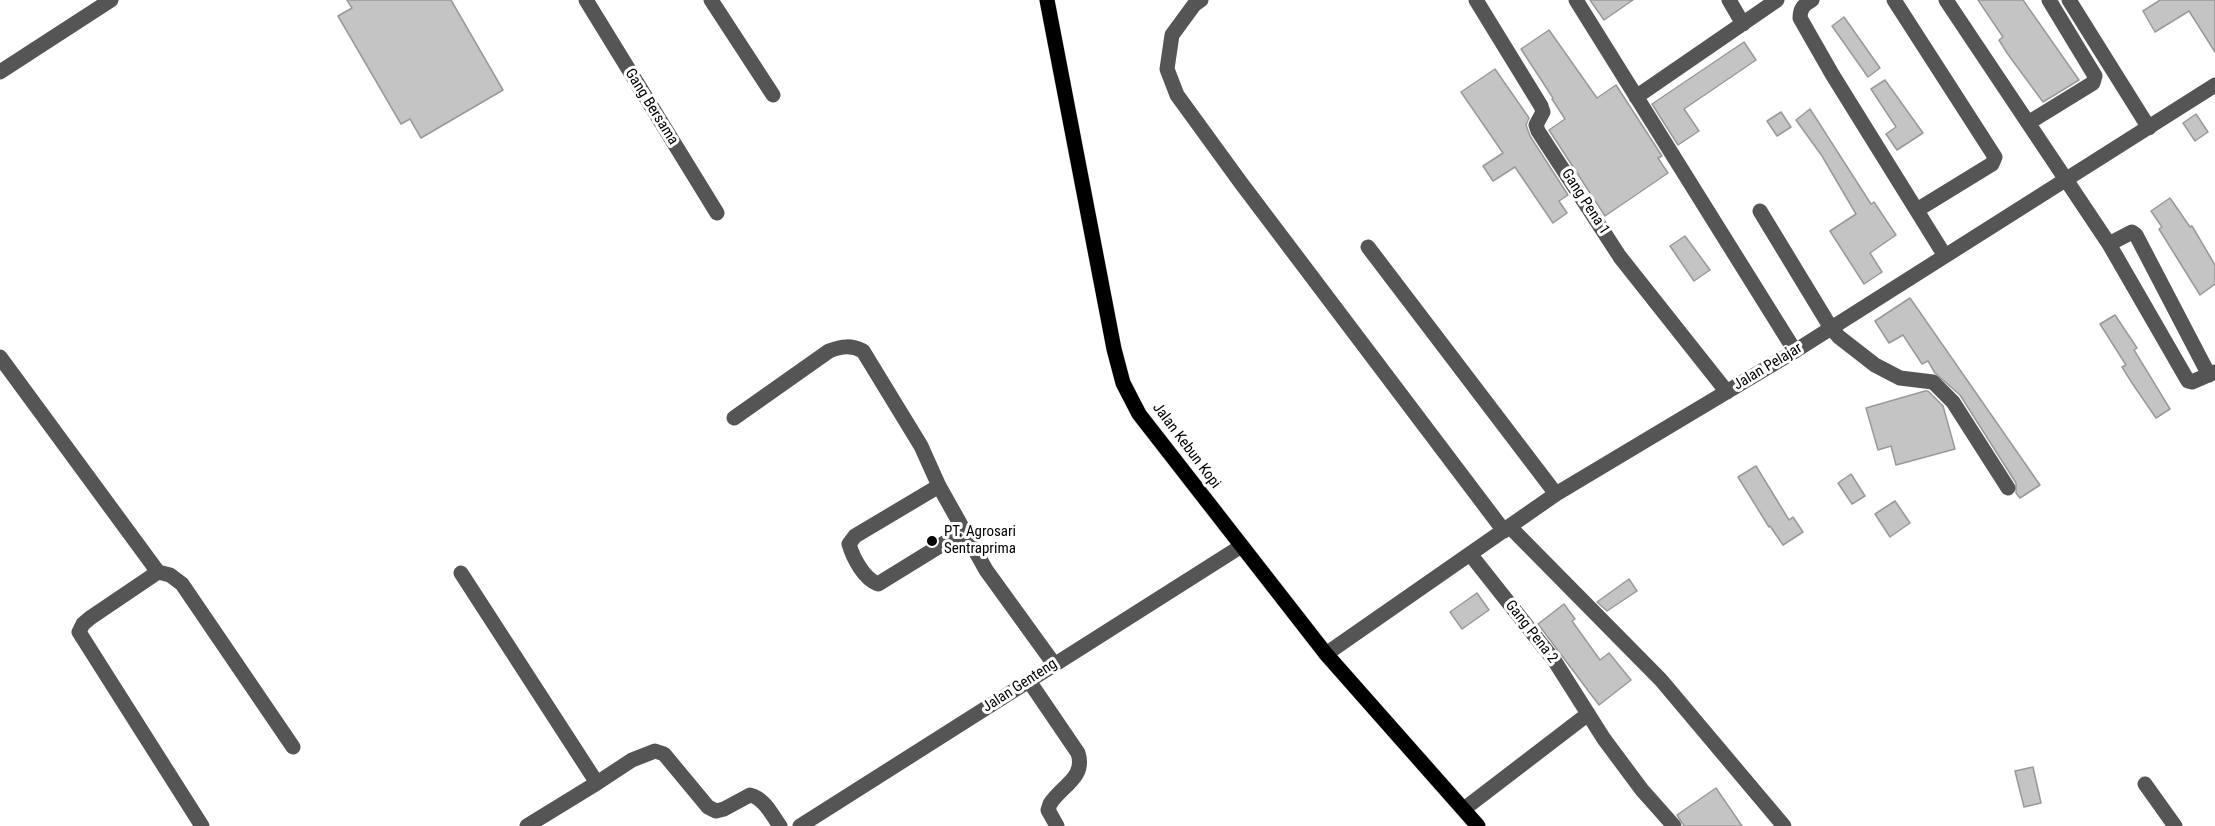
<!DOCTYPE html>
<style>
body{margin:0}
canvas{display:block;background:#fff}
</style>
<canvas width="2215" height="826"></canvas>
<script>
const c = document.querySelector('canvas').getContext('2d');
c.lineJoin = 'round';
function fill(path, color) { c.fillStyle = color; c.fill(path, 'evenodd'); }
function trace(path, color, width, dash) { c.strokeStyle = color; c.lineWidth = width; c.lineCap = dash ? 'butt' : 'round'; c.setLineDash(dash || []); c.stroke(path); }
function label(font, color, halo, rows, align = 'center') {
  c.font = font + ' "Roboto Condensed",sans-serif'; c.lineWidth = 6; c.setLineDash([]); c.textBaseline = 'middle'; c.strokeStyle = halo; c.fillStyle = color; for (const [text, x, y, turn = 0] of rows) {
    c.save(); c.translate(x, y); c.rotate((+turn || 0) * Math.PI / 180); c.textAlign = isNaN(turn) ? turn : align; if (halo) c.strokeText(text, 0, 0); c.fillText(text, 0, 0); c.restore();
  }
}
const building = new Path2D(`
 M347 0H451L503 90 421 138 410 119 401 124 338 16 352 8Z
 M1590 0H1633L1604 20Z
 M1978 0H2023L2079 80 2043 102 2007 53 1999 40 2003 37Z
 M2160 0H2215V52L2189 11 2155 32 2143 11Z
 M1844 17 1880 68 1868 77 1832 26Z
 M1549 30 1597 98 1616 85 1662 156 1658 158 1668 173 1605 216 1549 130 1565 119 1552 99 1553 98 1521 49Z
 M1744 42 1756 60 1684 109 1699 131 1678 145 1652 104Z
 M1495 69 1529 118 1526 125 1530 136 1568 195 1559 201 1567 213 1553 223 1515 167 1493 181 1483 166 1503 153 1461 92Z
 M1885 80 1923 133 1897 150 1886 134 1896 127 1871 89Z
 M1810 109 1871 204 1874 202 1896 235 1870 253 1882 272 1864 284 1830 231 1856 214 1822 156 1796 120Z
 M1781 112 1791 127 1777 136 1767 121Z
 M2196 114 2208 132 2195 141 2183 123Z
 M2170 198 2190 227 2192 226 2215 265V284L2200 295 2159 229 2162 227 2151 211Z
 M1685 236 1710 270 1694 281 1670 246Z
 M1910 298 2040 485 2020 498 2016 493V483L1960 395 1935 373 1928 361 1922 364 1903 335 1889 343 1875 321Z
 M2115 315 2137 348 2134 350 2170 409 2156 418 2132 383 2122 367 2126 365 2100 324Z
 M1925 391H1928L1943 406 1955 449 1896 465 1891 446 1878 450 1866 408Z
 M1756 466 1789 520 1793 517 1803 532 1783 545 1770 526 1769 527 1738 477Z
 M1851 474 1865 496 1852 504 1838 483Z
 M1895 501 1910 523 1890 537 1875 514Z
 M1629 579 1637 591 1607 611 1597 602Z
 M1477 593 1489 610 1462 629 1450 612Z
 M1564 604 1575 619 1572 621 1600 660 1609 653 1631 680 1599 705 1538 624Z
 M2033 767 2041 803 2024 807 2015 771Z
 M1716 788 1742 826H1684L1677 815Z`);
fill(building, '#c4c4c4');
trace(building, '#999', 1.5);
const major = new Path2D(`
 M1047 0 1114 349 1123 383 1139 414 1326 654 1478 826`);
trace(major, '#dbdbdb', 16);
trace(new Path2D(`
 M586 0 717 213
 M711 0 773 95
 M1201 0 1194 5 1172 35 1167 69 1177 95 1241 183 1504 531
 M1476 0 1541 106 1543 112 1536 125 1538 131 1620 257 1727 392
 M1576 0 1795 351
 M1729 0 1743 24
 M1812 0C1804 5 1800 8 1800 18L1832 74 1945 256
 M1894 0 1995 157 1992 164 1917 210
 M1946 0 2109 244 2188 381 2192 382 2215 372
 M2069 0 2149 128
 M0 72 111 0
 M1636 97 1777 0
 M2028 123 2093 83 2095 76 2049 0
 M1760 211 1831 328 1839 337 1875 365 1900 378 1933 382 1953 402 2008 488
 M2109 244 2132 232 2136 235 2209 375
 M1368 247 1556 494
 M0 357 158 572 170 575 182 584 293 747
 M734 418 829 351C842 346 851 345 863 351L921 446 939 486 986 570 1054 664
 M939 486 855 536 849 544C853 558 864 579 878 584L964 531
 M1510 527 1661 680 1784 826
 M1470 554 1554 660 1604 739 1642 790 1674 826
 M158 572 90 618 83 624 79 632 202 826
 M461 573 597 783 632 760 655 751 664 754 708 807 716 811 724 809 750 795C764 798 772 815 780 826
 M1326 654 1556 494 1795 351 2215 85
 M1029 681 1078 753C1086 778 1061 786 1050 804L1048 810 1057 826
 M2145 784 2175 826
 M1464 809 1588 714
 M527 826 597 783
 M800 826 1240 547`), '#555', 15);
trace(major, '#000', 15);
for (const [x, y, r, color] of [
 [932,541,6,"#000"]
]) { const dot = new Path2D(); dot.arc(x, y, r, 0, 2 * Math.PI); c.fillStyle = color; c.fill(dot); trace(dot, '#fff', 2); }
label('15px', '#000', '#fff', [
 ["Gang Bersama",651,107,58],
 ["Gang Pena 1",1585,202,57],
 ["Jalan Pelajar",1768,367,-31],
 ["Jalan Kebun Kopi",1186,446,53],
 ["Gang Pena 2",1531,632,52],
 ["Jalan Genteng",1020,686,-33]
]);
label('15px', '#000', '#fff', [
 ["PT. Agrosari",944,532],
 ["Sentraprima",944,549]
], 'left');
</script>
